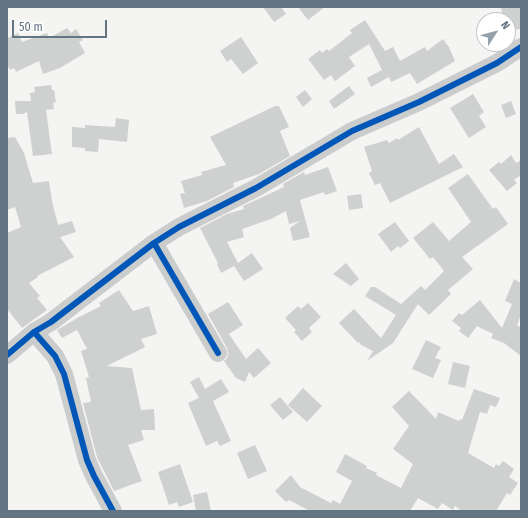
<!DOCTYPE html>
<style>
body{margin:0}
#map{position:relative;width:528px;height:518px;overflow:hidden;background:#f4f4f2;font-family:"Fira Sans Condensed",sans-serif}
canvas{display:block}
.frame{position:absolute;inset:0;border:8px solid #637483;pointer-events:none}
.north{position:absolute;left:476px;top:12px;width:40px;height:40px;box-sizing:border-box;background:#fff;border:1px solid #c1c7cd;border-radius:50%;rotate:54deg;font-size:11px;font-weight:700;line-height:16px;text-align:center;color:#637483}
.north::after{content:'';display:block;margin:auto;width:14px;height:18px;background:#96a1aa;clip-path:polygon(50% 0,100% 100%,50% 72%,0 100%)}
.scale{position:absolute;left:12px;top:20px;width:95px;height:18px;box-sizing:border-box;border:2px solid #637483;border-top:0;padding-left:5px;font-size:12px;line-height:14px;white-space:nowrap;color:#637483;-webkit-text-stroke:3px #fff;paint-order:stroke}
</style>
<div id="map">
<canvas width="528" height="518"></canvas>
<div class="frame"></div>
<div class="north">N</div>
<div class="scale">50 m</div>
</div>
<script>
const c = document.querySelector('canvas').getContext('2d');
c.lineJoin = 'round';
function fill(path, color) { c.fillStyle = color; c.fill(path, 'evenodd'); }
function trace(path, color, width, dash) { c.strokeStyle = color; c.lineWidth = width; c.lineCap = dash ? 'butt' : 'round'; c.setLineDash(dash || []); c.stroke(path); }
fill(new Path2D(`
 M263 7H281L286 14 274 22Z
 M298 7H325L308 20Z
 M501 7H521V29L508 30V20H503Z
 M365 20 385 51 393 47 400 61 425 47 427 51 443 39 449 47 455 61 417 84 410 73 391 82 389 77 371 87 367 78 382 70 369 44 349 57 355 66 335 81 331 75 324 80 308 59 320 50 322 53 327 49 329 51 352 33 350 30Z
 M67 28 71 33 76 29 83 40 79 42 85 53 60 68 43 74 39 61 16 72 14 68 10 70 7 64V38L18 33 22 42 47 33 49 38Z
 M241 37 258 63 243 74 231 59 227 62 220 51Z
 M51 85 52 90H54L56 102 53 103 54 109 46 110 52 154 33 156 27 112 23 114H16L15 101H31L30 93 35 92 34 87Z
 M349 86 355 94 334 109 329 101Z
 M305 90 312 99 303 107 296 97Z
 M473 94 484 112 479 116 486 127 469 138 450 108Z
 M511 101 516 114 506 118 501 105Z
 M275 106H279L289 127 280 131 290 156 259 174 233 183 234 187 207 201 184 208 180 194 185 193 181 181 202 175 201 172 226 165 210 137Z
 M116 118 129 120 127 142 99 139 98 152 85 151V148L72 147V127L85 128V125L115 127Z
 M419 127 439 164 454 154 463 167 390 203 380 183 375 185 369 173 372 171 364 147 387 140 389 143 397 138 398 140Z
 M15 137 24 153 33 183 49 181 52 201 58 225 72 221 76 232 60 237 74 257 37 276 38 277 29 283 40 296 37 298 47 310 22 328 7 309V233L21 227 15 207 7 210V138Z
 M511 155 516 163 521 160V175L514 180 517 183 507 191 489 170 499 162 501 164Z
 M328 167 337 191 325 195 324 192 300 200 310 237 293 241 290 228 300 221 289 224 286 211 271 219 242 229 244 237 227 242 238 263 252 253 263 269 244 281 234 266 221 273 217 264 218 263 200 228 227 214 244 209 243 206 284 187 283 184 302 173 304 172 305 175Z
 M468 174 493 209 496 207 508 224 462 257 473 269 448 290 451 294 429 315 418 304 393 343 367 361 373 351 361 345 359 342 358 343 339 323 354 309 381 338 396 315 365 296 371 287H375L401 304 421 286 425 290 444 271 433 257 430 259 413 238 433 222 449 241 471 222 448 188Z
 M361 194 363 208 349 210 347 196Z
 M395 222 409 241 400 248 398 246 391 252 378 234Z
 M346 263 359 279 351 286 333 274Z
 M514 279 521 283V315L517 325 521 328V356L504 343 491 338 493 334 477 326 468 338 459 331 461 328 452 321 459 313 462 315 480 300 502 328 512 304 505 301Z
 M119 290 133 311 149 306 157 334 141 339 145 347 107 366 132 368 141 410 154 409 155 430H141L144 440 128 445 142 481 114 491 97 457 83 403 91 402 86 378 89 377 81 351 87 349 77 330 62 338 57 330 79 317 101 306 99 303Z
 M228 302 243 325 229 334 246 359 258 348 271 363 254 378 249 372 245 382 236 378 224 361 227 358 228 353 227 348 208 314Z
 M308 303 321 317 309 328 312 332 302 341 294 332 296 330 285 318 298 306 301 309Z
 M426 340 441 347 435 358 441 360 433 378 412 369Z
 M453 362 470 366 465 388 448 384Z
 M199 377 205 389 221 379 229 392 213 401 231 441 220 446 217 441 206 446 188 403 199 398 190 382Z
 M303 388 322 406 307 422 288 405Z
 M474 389 500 398 496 407 490 405 487 414 480 412 468 453 494 468 496 464 499 466 503 461 514 469 509 477 518 483 510 495 507 493 496 511H462L455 506 453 510 442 503 438 509 418 498 410 511H310L289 500 286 502 275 491 291 475 300 487 331 503 333 500 340 504 352 481 336 472 345 454 367 466 366 468 377 473 376 475 401 488 413 464 393 449 409 426 392 407 409 391 436 419 438 412 459 421 460 419 462 420Z
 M280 397 293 412 283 420 270 405Z
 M255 445 267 471 248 479 237 453Z
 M180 464 193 502 179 507 177 502 169 505 158 472Z
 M207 492 211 511H196L193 495Z`), '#cfd0d0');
trace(new Path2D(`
 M154 243 218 353
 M34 332 55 356 64 374 87 460 94 476 113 511
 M7 355 34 332 51 322 154 243 179 227 256 188 352 131 419 102 497 63 521 47`), '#cbcdcd', 18);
trace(new Path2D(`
 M154 243 218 353
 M34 332 55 356 64 374 87 460 94 476 113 511
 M7 355 34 332 51 322 154 243 179 227 256 188 352 131 419 102 497 63 521 47`), '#0057b8', 6);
</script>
